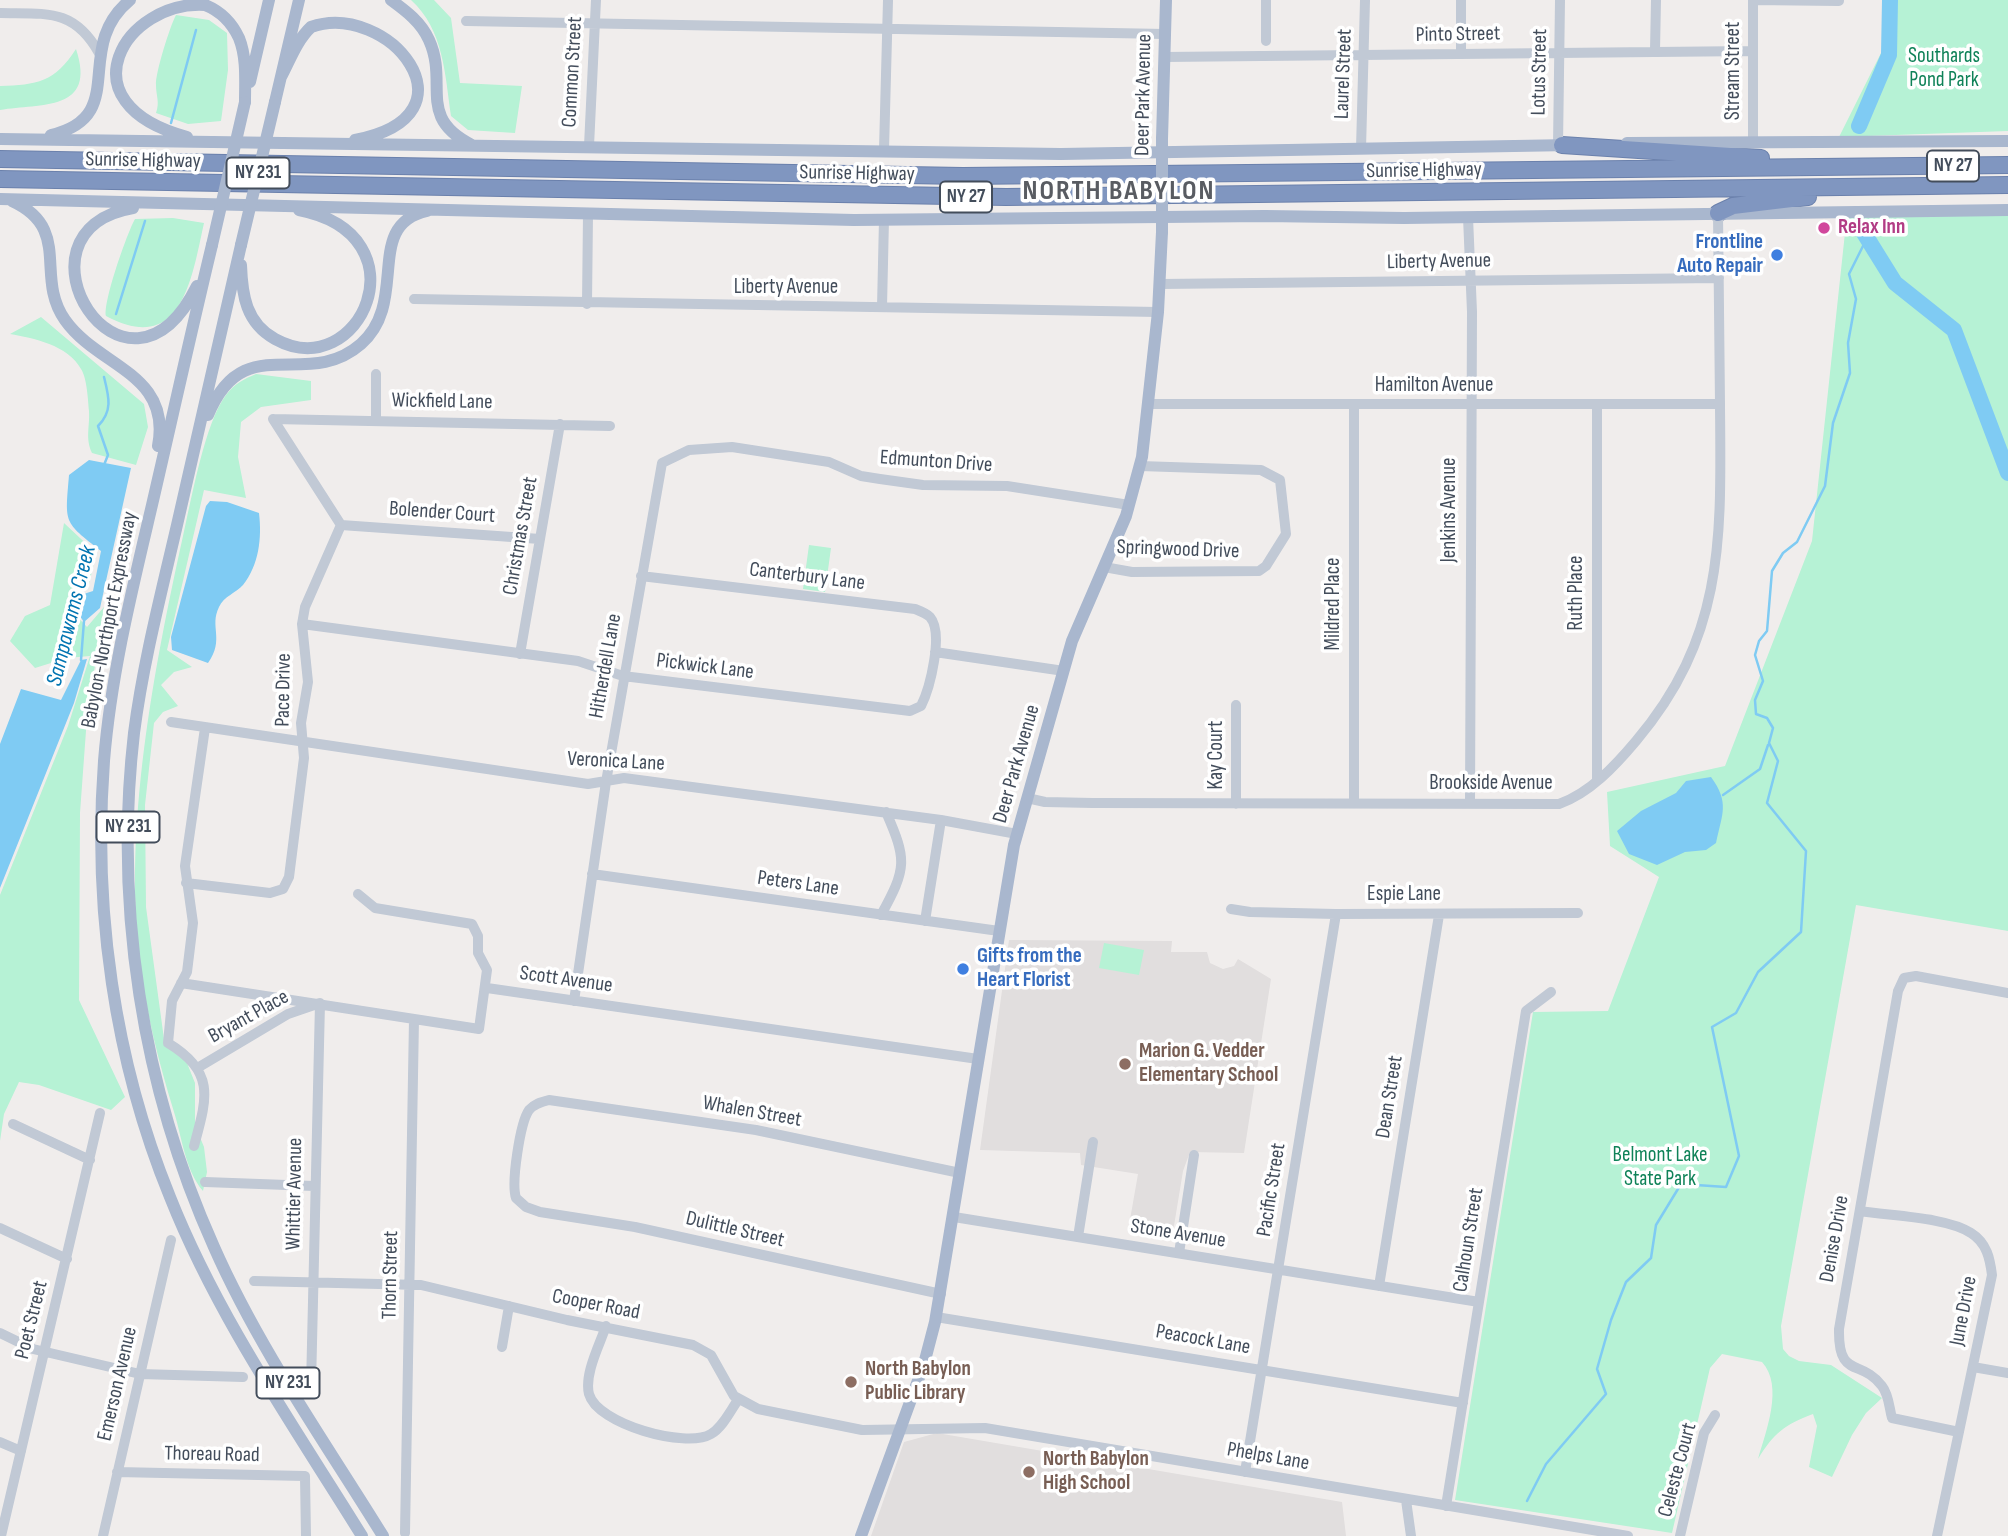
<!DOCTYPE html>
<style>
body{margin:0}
canvas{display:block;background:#f0edec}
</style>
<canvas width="2008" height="1536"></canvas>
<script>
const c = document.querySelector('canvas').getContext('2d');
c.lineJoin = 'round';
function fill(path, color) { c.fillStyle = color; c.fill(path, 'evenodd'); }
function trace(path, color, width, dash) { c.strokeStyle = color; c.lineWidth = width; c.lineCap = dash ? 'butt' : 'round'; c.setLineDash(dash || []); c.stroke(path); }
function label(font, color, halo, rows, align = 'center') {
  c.font = font + ' "Sofia Sans Condensed",sans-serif'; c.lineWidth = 7; c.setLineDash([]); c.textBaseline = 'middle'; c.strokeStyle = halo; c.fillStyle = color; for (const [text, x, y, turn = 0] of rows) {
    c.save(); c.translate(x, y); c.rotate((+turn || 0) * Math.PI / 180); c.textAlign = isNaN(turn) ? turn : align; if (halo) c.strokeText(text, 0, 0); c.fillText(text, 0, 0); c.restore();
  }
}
fill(new Path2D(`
 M1009 940 1172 941 1171 952H1207L1210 963 1223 969 1234 966 1238 959 1271 979 1244 1153 1190 1152 1183 1171 1172 1238 1128 1231 1138 1174 1081 1165 1080 1153 980 1150Z
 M937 1433 1342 1502 1346 1536H871L904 1442Z`), '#e1dede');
fill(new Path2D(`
 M411 0H434L451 18 460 83 522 86 515 133 468 130 451 116C445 75 444 30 411 0Z
 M1882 0H2008V131L1839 137 1883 49Z
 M176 15 209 20 227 33 228 70 221 121 188 124 156 113C160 102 156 96 156 85 155 74 170 26 176 15Z
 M76 49C97 112 41 103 0 110V86C37 85 55 82 76 49Z
 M1847 214 2008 216V931L1856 905 1781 1326 1783 1349 1789 1356 1799 1361 1831 1365 1882 1398 1866 1413 1852 1435 1832 1477 1809 1467 1817 1426 1813 1414C1784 1425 1774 1433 1758 1459 1766 1431 1784 1386 1762 1362L1722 1354 1710 1368 1672 1533 1455 1500 1533 1012 1608 1011 1659 877 1610 846 1607 792 1725 766 1812 541Z
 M173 218 204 223C192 277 182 357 106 316 103 302 127 233 135 219Z
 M41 317 144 404 148 427 136 465 92 453C85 438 90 427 89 411 88 400 87 378 81 369 68 345 33 338 10 334Z
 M256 374 311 381V400L261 407 241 422 238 457 246 498 204 490 167 650 192 667 174 672 161 685 178 706 163 712 154 723 145 805 146 907 164 1039 185 1058 195 1083V1125L204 1147 207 1172 203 1191C185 1170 182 1137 174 1112 159 1063 146 1013 140 962 123 828 154 668 183 536 191 501 205 422 226 395 234 384 244 379 256 374Z
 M64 523 96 553 88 589 73 592 70 609 87 627 104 607 87 717 80 813 79 1000 125 1097 111 1110 39 1085 19 1082 4 1114 0 1141V895L68 726 90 656 67 658 35 668 10 641 25 616 50 605Z
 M809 545 831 548 825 592 803 589Z
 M1104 943 1144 950 1139 975 1099 968Z`), '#b6f2d5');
fill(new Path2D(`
 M89 460 131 468 100 608 84 622 68 599 93 591 101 551C63 521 65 524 69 475Z
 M210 501 227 502 259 513C262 538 259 565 243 585 236 593 224 596 219 607 209 627 225 639 208 663L172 650 171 637 206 506Z
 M87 659 74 703 0 888V744L21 689 61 700 81 660Z
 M1711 777C1730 803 1722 814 1716 843L1706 850 1685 852 1657 865 1629 854 1617 831 1641 811 1676 793 1686 781Z`), '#7fcbf3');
trace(new Path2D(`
 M171 123 196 30
 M116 314 145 221
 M104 465 108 455 98 426C113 411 109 397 104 377
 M81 660 84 621
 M1723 795 1760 769 1768 745
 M1527 1501 1546 1464 1606 1394 1597 1369 1611 1320 1626 1282 1651 1258 1656 1225 1681 1184 1726 1187 1739 1156 1712 1027 1736 1013 1758 972 1801 932 1806 851 1767 803 1778 761 1769 743 1773 728 1767 718 1756 714 1755 700 1763 681 1755 655 1759 641 1767 631 1772 571 1783 553 1797 542 1825 486 1833 423 1850 373 1848 343 1856 299 1849 274 1867 238`), '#7fcbf3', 2.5);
trace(new Path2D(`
 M1859 126 1889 55 1890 0
 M1859 225 1895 283 1954 330 2008 473`), '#7fcbf3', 16);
const highway = new Path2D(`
 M1562 145 1761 158
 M0 159 963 176 2008 165
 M0 179 1006 197 2008 185
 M1718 213 1733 206 1808 197`);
trace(highway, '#6b81ac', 18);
trace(new Path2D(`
 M1753 0V142
 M1753 0 1839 1
 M0 13C46 14 74 8 99 53
 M466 21 1165 34
 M1266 41V0
 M1655 51 1656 0
 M1461 54V0
 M1164 57 1753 51
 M589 146 596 0
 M1558 146 1560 0
 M1361 149 1365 0
 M884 150 888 0
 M1468 217 1472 312 1470 803
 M1160 284 1719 278
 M414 299 1158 312
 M587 304 588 214
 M882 307 884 219
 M1149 404H1720
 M1354 405V803
 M1597 405V781
 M273 419 610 426
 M376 420V374
 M341 525 540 539
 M1104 567 1132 572 1259 571 1266 566 1286 534 1280 480 1261 470 1140 466
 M302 624 578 661 623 676 910 711 921 706C930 688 944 633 930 617 926 613 920 611 915 609L641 576
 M935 652 1064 671
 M520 654 560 424
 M1236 705V804
 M171 722 588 784 624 778 941 820 1017 834
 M1027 798 1045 802 1093 803 1559 804C1590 793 1615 766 1636 741 1726 635 1721 535 1720 405 1719 341 1719 277 1718 213
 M592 874 999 931
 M186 883 270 893 283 889 289 877 304 758 301 723 308 682 302 624 305 607 341 525 273 419
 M1231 909 1250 912 1336 914 1578 913
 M881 915C907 868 907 860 886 812
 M925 921 941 820
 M181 983 479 1029 487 970 478 953V936L472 924 375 908 358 894
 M487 988 978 1059
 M574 1001 606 782 662 463 689 450 732 447 829 462 861 476 880 479 923 485 1007 486 1129 505
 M199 1067 288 1014 320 1003 311 1386
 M13 1124 90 1160
 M194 1146C207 1098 216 1072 168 1043L172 1001 187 972 193 923 185 866 205 728
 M205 1182 314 1186
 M1860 1211C1890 1216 1947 1217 1971 1233 1987 1243 1990 1259 1992 1275L1937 1536
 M954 1217 1479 1302
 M0 1228 67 1259
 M1078 1237 1093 1142
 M1179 1253 1194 1155
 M254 1281 421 1285 567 1320 693 1345 711 1355 734 1396 758 1409 862 1430 985 1428 1628 1536
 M1379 1286 1439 915
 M941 1294 635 1227 540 1212 526 1207 516 1198C511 1183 520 1123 529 1110 534 1104 541 1102 549 1100L756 1130 960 1173
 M936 1317 1463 1403
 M606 1326C600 1344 584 1374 589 1394 597 1424 686 1449 711 1434 723 1427 730 1411 738 1400
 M0 1333 33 1349 140 1374 243 1377
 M502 1347 509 1306
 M1973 1367 2008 1373
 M1959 1432 1892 1418C1889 1407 1889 1395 1882 1386 1861 1358 1838 1380 1839 1329L1898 991 1904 978 1916 976 2008 993
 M0 1442 21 1451
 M117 1472 305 1476 306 1536
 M1245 1472 1336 914
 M1406 1500 1411 1536
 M1446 1506 1526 1011 1551 992
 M405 1533 414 1019
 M1 1536 100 1113
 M103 1536 171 1240
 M1680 1536 1704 1433 1715 1415`), '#c1c9d5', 10);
trace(new Path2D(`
 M391 0C406 11 421 22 429 40 449 84 416 117 472 145
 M281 77C290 60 297 40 311 27 387 0 484 115 355 140
 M250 82 269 0
 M275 102 299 0
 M51 135C131 116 71 49 130 0
 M187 137C61 103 126 0 205 5 220 11 232 23 239 38 247 58 245 81 245 102
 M0 139 1061 154 1571 145
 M1162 139 1166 0
 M1627 143 2008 141
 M0 199 854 220 1265 216 1404 218 2008 210
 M12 201C73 229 34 276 65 320 98 367 172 373 158 446
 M133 208C0 231 125 431 197 286
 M212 245C191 332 172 419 152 505 132 590 111 674 104 761 93 908 114 1060 170 1197 218 1318 294 1426 362 1536
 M241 245C220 339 198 432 177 525 161 594 143 663 134 733 114 907 142 1087 214 1247 259 1349 325 1442 383 1536
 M241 265C242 295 246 323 275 339 360 386 427 235 299 210
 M208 415C244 327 306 392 361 344 410 301 363 225 427 211
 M861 1536 924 1364 935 1322 1014 845 1072 641 1126 516 1142 457 1158 312 1162 232`), '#a9b7ce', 12);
trace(highway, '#8096c0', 16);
trace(new Path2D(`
 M1162 232V139
 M212 245 245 102
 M241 245 275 102`), '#a9b7ce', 12);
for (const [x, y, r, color] of [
 [1824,228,7,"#d1479c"],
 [1777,255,7,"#3f7fe0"],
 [963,969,7,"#3f7fe0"],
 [1125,1064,7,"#8d6e63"],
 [851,1382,7,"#8d6e63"],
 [1029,1472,7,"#8d6e63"]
]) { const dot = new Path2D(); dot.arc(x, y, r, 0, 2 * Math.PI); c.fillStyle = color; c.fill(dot); trace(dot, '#fff', 2.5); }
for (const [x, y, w] of [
 [1953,166,52],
 [258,173,63],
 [966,197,52],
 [128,827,63],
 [288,1383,63]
]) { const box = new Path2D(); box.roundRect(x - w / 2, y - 15.5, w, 31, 5); c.fillStyle = '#fff'; c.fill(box); trace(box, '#434d5b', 2); }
label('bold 19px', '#434d5b', null, [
 ["NY 27",1953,166],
 ["NY 231",258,173],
 ["NY 27",966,197],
 ["NY 231",128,827],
 ["NY 231",288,1383]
]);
label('21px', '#434d5b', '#fff', [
 ["Pinto Street",1458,35,-1],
 ["Stream Street",1734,71,-90],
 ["Common Street",573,72,-87],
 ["Lotus Street",1540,72,-89],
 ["Laurel Street",1344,74,-88],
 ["Deer Park Avenue",1144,95,-89],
 ["Sunrise Highway",143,161,1],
 ["Sunrise Highway",1424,171,-1],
 ["Sunrise Highway",857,174,1],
 ["Liberty Avenue",1439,262,-1],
 ["Liberty Avenue",786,288],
 ["Hamilton Avenue",1434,386],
 ["Wickfield Lane",442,402,1],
 ["Edmunton Drive",936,462,4],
 ["Jenkins Avenue",1450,510,-90],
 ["Bolender Court",442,513,4],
 ["Christmas Street",521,536,-80],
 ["Springwood Drive",1178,550,2],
 ["Canterbury Lane",807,577,7],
 ["Ruth Place",1577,593,-90],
 ["Mildred Place",1334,604,-90],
 ["Babylon-Northport Expressway",110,620,-79],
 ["Hitherdell Lane",606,666,-80],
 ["Pickwick Lane",705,667,7],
 ["Pace Drive",284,690,-89],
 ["Kay Court",1217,755,-90],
 ["Veronica Lane",616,762,3],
 ["Deer Park Avenue",1017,764,-74],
 ["Brookside Avenue",1491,784],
 ["Peters Lane",798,884,8],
 ["Espie Lane",1404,895],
 ["Scott Avenue",566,980,8],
 ["Bryant Place",249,1017,-29],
 ["Dean Street",1390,1097,-81],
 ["Whalen Street",752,1112,10],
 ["Pacific Street",1272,1190,-81],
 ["Whittier Avenue",295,1194,-89],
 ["Dulittle Street",735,1230,13],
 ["Stone Avenue",1178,1234,9],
 ["Denise Drive",1835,1239,-80],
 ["Calhoun Street",1469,1240,-81],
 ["Thorn Street",391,1275,-89],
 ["Cooper Road",596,1305,11],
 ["June Drive",1964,1311,-79],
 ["Poet Street",32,1320,-76],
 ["Peacock Lane",1203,1340,10],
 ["Emerson Avenue",118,1384,-77],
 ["Thoreau Road",212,1455,1],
 ["Phelps Lane",1268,1457,10],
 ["Celeste Court",1678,1470,-75]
]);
label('21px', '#0f8258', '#fff', [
 ["Southards",1944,57],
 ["Pond Park",1944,81],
 ["Belmont Lake",1660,1156],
 ["State Park",1660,1180]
]);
label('bold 21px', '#b23c85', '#fff', [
 ["Relax Inn",1838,228]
], 'left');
label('bold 21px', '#366cbe', '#fff', [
 ["Frontline",1763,243],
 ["Auto Repair",1763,267],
 ["Gifts from the",977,957,"left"],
 ["Heart Florist",977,981,"left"]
], 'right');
label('bold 21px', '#785e54', '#fff', [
 ["Marion G. Vedder",1139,1052],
 ["Elementary School",1139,1076],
 ["North Babylon",865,1370],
 ["Public Library",865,1394],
 ["North Babylon",1043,1460],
 ["High School",1043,1484]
], 'left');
label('italic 23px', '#0174b1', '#fff', [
 ["Sampawams Creek",72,616,-76]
]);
c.letterSpacing = '2px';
label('bold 28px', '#595c62', '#fff', [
 ["NORTH BABYLON",1119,192]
]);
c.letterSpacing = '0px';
</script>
